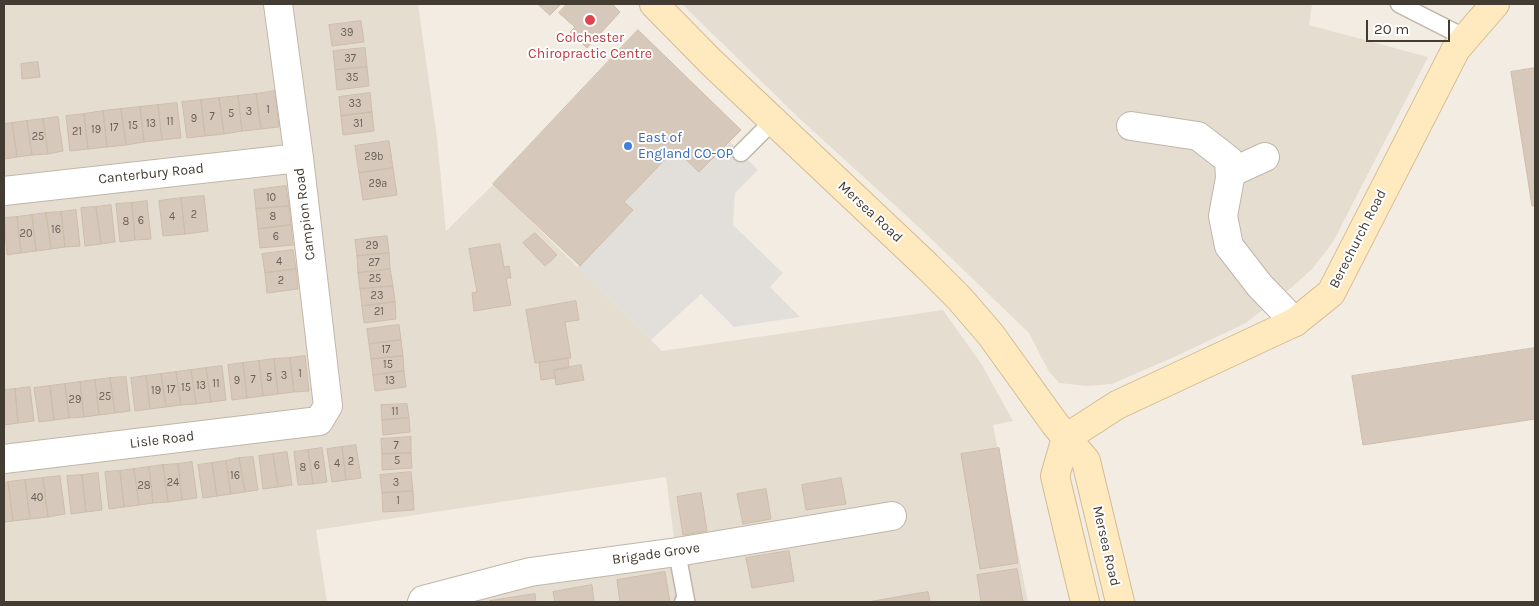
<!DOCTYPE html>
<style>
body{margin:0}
#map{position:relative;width:1539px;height:606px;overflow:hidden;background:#f2ece3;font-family:Karla,sans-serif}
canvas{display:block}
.frame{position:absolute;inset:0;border:5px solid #433c33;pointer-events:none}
.scale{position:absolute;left:1366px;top:20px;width:84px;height:22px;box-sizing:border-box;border:2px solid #433c33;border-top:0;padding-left:6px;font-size:15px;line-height:18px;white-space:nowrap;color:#433c33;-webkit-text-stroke:4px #fff;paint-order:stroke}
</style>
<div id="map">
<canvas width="1539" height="606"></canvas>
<div class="frame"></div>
<div class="scale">20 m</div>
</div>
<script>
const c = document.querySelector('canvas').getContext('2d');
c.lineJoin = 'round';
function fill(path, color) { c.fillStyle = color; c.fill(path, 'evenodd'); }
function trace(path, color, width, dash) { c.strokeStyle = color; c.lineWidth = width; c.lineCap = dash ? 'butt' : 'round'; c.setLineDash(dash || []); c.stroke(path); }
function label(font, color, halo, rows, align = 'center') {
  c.font = font + ' Karla,sans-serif'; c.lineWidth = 4; c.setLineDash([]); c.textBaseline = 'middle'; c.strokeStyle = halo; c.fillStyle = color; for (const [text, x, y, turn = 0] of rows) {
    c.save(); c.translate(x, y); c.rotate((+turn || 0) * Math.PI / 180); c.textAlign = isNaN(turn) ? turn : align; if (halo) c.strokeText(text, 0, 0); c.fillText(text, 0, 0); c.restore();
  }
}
fill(new Path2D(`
 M4 4H418L437 138 446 231 494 184 662 351 943 310 982 365 1013 421 993 425 1028 602H448L467 596 677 562 666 477 316 530 327 602H4Z
 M682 4H1312L1309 25 1428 57 1333 242 1312 269 1292 287 1246 323 1174 357 1112 384 1087 386 1059 383 1048 370 1029 333 922 230 801 120Z`), '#e6ddd1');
fill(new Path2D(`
 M730 142 758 170 735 193 733 225 783 273 770 287 800 317 734 327 701 294 651 340 577 267 632 210 624 202 675 149 699 172Z`), '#e2dfdb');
const building = new Path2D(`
 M538 4H561L550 15Z
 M567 4H612L620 12 587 48 570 32 575 27 559 13Z
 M361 21 364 42 332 46 329 25Z
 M638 30 741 130 699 172 675 149 624 202 633 210 580 266 493 184Z
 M365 48 367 67 335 70 333 51Z
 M38 62 40 77 22 79 21 64Z
 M367 67 369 86 337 90 335 70Z
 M1535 68V206H1532L1511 72Z
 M275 91 279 127 261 129 256 94Z
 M370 93 372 112 341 116 339 97Z
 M256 94 261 129 242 131 238 96Z
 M238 96 242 131 224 134 219 98Z
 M219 98 224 134 205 136 201 100Z
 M201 100 205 136 187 138 182 102Z
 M177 103 181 138 162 140 158 105Z
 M158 105 162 140 144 142 140 107Z
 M140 107 144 142 126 145 121 109Z
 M121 109 126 145 107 147 103 111Z
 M103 111 107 147 88 149 84 114Z
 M372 112 374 131 343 135 341 116Z
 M84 114 88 149 70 151 66 116Z
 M58 117 63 151 48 154 43 119Z
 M43 119 48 154 32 155 27 121Z
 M27 121 32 155 17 157 12 123Z
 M12 123 17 157 4 159V124Z
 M389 141 393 168 359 173 355 146Z
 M393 168 397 195 363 200 359 173Z
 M286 186 289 206 256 209 254 190Z
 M204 196 208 231 185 234 181 198Z
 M181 198 185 234 163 236 159 201Z
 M147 201 151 239 135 240 132 203Z
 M132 203 135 240 120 242 116 204Z
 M111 205 115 242 101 244 96 207Z
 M289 206 291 225 258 229 256 209Z
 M96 207 101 244 85 246 81 208Z
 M76 210 80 246 65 247 61 212Z
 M61 212 65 247 51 249 46 213Z
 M46 213 51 249 36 251 32 215Z
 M32 215 36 251 21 253 17 217Z
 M17 217 21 253 7 255 4 218Z
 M291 225 293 245 260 248 258 229Z
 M535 233 557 255 545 266 523 243Z
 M387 236 389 253 357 256 355 240Z
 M500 244 504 267 509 266 511 278H506L511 305 474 311 472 293 477 292 469 249Z
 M293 250 296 269 265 273 262 254Z
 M389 253 390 269 358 273 357 256Z
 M296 269 298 289 267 293 265 273Z
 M390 269 393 286 360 289 358 273Z
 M393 286 395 302 362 306 360 289Z
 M576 301 579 320 565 322 571 358 535 363 526 310Z
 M395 302 396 319 364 323 362 306Z
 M399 325 401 340 369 344 367 329Z
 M401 340 403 356 371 359 369 344Z
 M1535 348V419L1363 445 1352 376Z
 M305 356 309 391 294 392 290 358Z
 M403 356 404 371 373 375 371 359Z
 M290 358 294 392 278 394 274 359Z
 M568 358 569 368 554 370 555 378 541 380 539 363Z
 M274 359 278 394 263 396 259 361Z
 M259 361 263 396 247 398 243 363Z
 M243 363 247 398 232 400 228 365Z
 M581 365 584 380 556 385 554 370Z
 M222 366 226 400 211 402 206 368Z
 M206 368 211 402 196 404 191 370Z
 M191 370 196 404 181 405 176 372Z
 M404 371 406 387 375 391 373 375Z
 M176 372 181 405 166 407 161 374Z
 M161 374 166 407 150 409 146 376Z
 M146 376 150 409 135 411 131 378Z
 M126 377 130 411 115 413 110 378Z
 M110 378 115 413 99 415 95 380Z
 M95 380 99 415 84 417 80 382Z
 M80 382 84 417 69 418 65 384Z
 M65 384 69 418 54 420 50 386Z
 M50 386 54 420 39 422 34 388Z
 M30 387 34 421 18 423 15 389Z
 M15 389 18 423 4 425V390Z
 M407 404 409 418 382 420 381 405Z
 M409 418 410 432 383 435 382 420Z
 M411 437V453L382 454 381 439Z
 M356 445 361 478 346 480 342 447Z
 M342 447 346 480 332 482 327 449Z
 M322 448 327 482 313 484 308 450Z
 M999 448 1018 563 980 569 961 454Z
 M308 450 313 484 298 485 294 452Z
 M287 452 292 485 278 487 273 454Z
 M411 453 412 468 382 470V454Z
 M273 454 278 487 263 489 259 456Z
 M253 457 258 490 245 492 239 458Z
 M239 458 245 492 231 494 226 461Z
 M226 461 231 494 217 496 212 463Z
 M192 462 197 498 182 500 178 464Z
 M212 463 217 496 203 498 198 465Z
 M178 464 182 500 168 502 163 465Z
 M163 465 168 502 153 503 149 467Z
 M149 467 153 503 139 505 134 469Z
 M134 469 139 505 124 507 120 471Z
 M120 471 124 507 109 509 105 472Z
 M411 472 413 491 382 493 380 475Z
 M98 473 102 510 86 512 82 475Z
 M82 475 86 512 71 514 67 476Z
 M60 476 65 514 48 517 43 478Z
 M43 478 48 517 30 519 25 480Z
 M841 478 846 504 806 510 802 485Z
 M25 480 30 519 13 521 8 482Z
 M8 482 13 521 4 522V483Z
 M766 489 771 519 743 524 737 494Z
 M413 491 414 510 383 512 382 493Z
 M701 493 707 531 683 535 677 497Z
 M789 551 794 581 752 588 746 558Z
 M1017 569 1023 602H981L977 575Z
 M665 572 670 602H620L617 580Z
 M592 585 594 602H555L553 592Z
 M928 592 930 602H868Z
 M535 594 536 602H490V601Z`);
fill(building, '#d6c9bb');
trace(building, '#cebdab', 1);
const lane = new Path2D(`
 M1399 4 1466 38
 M741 153 773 121
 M677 552 686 600 683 602`);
const street = new Path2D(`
 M1131 126 1198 136 1229 160 1230 178 1223 216 1229 246 1260 286 1295 322
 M1230 173 1265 157
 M4 191 299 158
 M4 459 319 421 328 406 299 158 278 4
 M422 602 423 600 530 572 677 552 892 516`);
const secondary = new Path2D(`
 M654 4 712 63 926 265 960 299 991 335 1055 424 1086 461 1120 602
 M1066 438 1117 405 1295 322 1331 293 1456 49 1495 4
 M1066 438 1055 476 1085 602`);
trace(lane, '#c0b6a8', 19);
trace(street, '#c0b6a8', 30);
trace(secondary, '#d3bc91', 30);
trace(lane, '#fff', 16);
trace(street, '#fff', 28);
trace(secondary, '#ffeabf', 28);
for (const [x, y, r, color] of [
 [590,20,6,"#e0444e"],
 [628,146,5,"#3f7fe0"]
]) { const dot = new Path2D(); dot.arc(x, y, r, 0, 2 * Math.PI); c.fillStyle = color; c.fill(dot); trace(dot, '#fff', 2); }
label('11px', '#685f55', null, [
 ["39",347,33],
 ["37",350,59],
 ["35",352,78],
 ["33",355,104],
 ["1",268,110],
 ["3",249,112],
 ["5",231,114],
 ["7",212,117],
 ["9",194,119],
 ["11",170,122],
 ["13",151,124],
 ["31",358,124],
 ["15",133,126],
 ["17",114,128],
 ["19",96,130],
 ["21",77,132],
 ["25",38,137],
 ["29b",374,157],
 ["29a",378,184],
 ["10",271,198],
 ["2",194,215],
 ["4",172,217],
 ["8",273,217],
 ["6",141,221],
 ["8",126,222],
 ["16",56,230],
 ["20",26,234],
 ["6",276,237],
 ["29",372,246],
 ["4",279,262],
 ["27",374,263],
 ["25",375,279],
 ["2",281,281],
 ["23",377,296],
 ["21",379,312],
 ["17",386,350],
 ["15",388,365],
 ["1",300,374],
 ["3",284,376],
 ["5",269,378],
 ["7",253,380],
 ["9",237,381],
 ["13",390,381],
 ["11",216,384],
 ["13",201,386],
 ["15",186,388],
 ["17",171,390],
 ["19",156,391],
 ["25",105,397],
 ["29",75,400],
 ["11",395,412],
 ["7",396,446],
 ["5",397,461],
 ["2",351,462],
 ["4",337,464],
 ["6",317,466],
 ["8",303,468],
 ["16",235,476],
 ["24",173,483],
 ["3",396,483],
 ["28",144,486],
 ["40",37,498],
 ["1",398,501]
]);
label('14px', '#be3a42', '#fff', [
 ["Colchester",590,38],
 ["Chiropractic Centre",590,54]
]);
label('14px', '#366cbe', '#fff', [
 ["East of",638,138],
 ["England CO-OP",638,154]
], 'left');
label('14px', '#433c33', '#fff', [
 ["Canterbury Road",151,174,-6],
 ["Mersea Road",870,212,43],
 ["Campion Road",305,214,-97],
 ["Berechurch Road",1358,239,-63],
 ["Lisle Road",162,440,-7],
 ["Mersea Road",1106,546,77],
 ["Brigade Grove",656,554,-8]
]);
</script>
